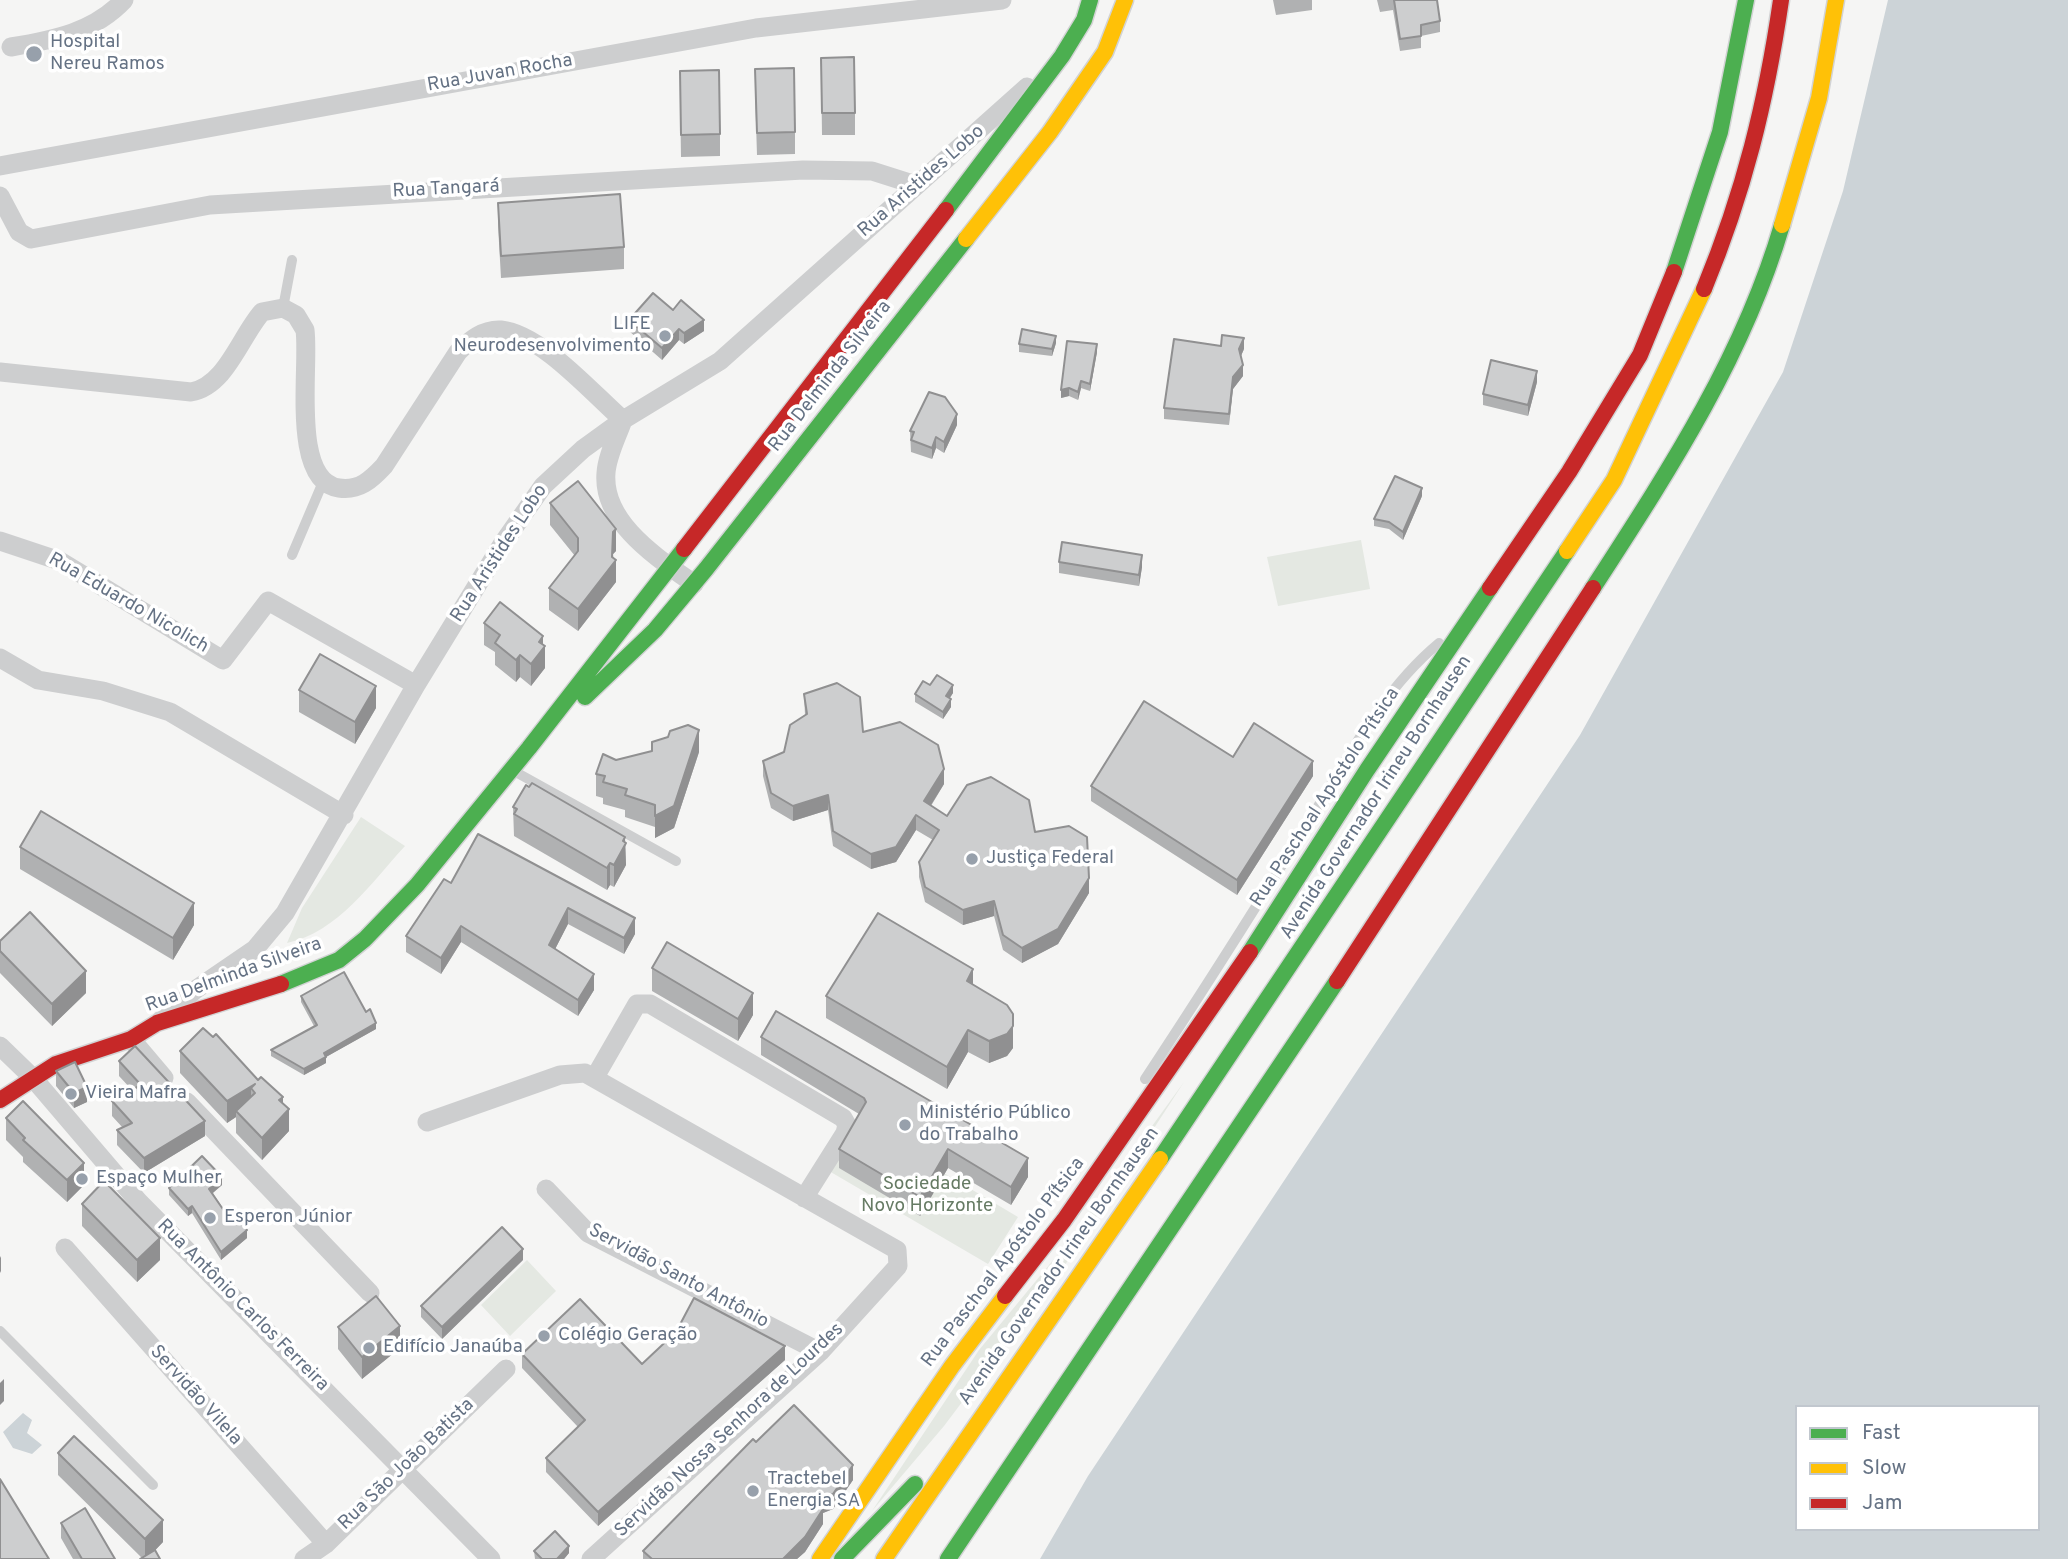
<!DOCTYPE html>
<meta charset="utf-8">
<style>
body{margin:0}
#map{position:relative;width:2068px;height:1559px;overflow:hidden;background:#f5f5f4;font-family:Overpass,sans-serif}
canvas{display:block}
.legend{position:absolute;left:1795px;top:1405px;width:245px;height:126px;box-sizing:border-box;background:#fff;border:2px solid #c1c7ce;margin:0;padding:9px 12px;list-style:none;font-size:21px;color:#657284}
.legend li{display:flex;align-items:center;gap:14px;height:35px}
.legend b{width:35px;border:2px solid #c1c7ce}
</style>
<div id="map">
<canvas width="2068" height="1559"></canvas>
<ul class="legend">
<li><b style="height:9px;background:#4caf50"></b>Fast</li>
<li><b style="height:9px;background:#ffc107"></b>Slow</li>
<li><b style="height:9px;background:#c62828"></b>Jam</li>
</ul>
</div>
<script>
const c = document.querySelector('canvas').getContext('2d');
c.lineJoin = 'round';
function fill(path, color) { c.fillStyle = color; c.fill(path, 'evenodd'); }
function trace(path, color, width, dash) { c.strokeStyle = color; c.lineWidth = width; c.lineCap = dash ? 'butt' : 'round'; c.setLineDash(dash || []); c.stroke(path); }
function label(font, color, halo, rows, align = 'center') {
  c.font = font + ' Overpass,sans-serif'; c.lineWidth = 7; c.setLineDash([]); c.textBaseline = 'middle'; c.strokeStyle = halo; c.fillStyle = color; for (const [text, x, y, turn = 0] of rows) {
    c.save(); c.translate(x, y); c.rotate((+turn || 0) * Math.PI / 180); c.textAlign = isNaN(turn) ? turn : align; if (halo) c.strokeText(text, 0, 0); c.fillText(text, 0, 0); c.restore();
  }
}
fill(new Path2D(`
 M1361 540 1370 589 1278 606 1267 557Z
 M361 817 405 846C371 883 338 932 287 943L302 908Z
 M1184 1082 1063 1268 944 1426 872 1511 979 1350 1068 1242Z
 M858 1122 1018 1217 988 1264 829 1171Z
 M527 1260 556 1291 510 1336 481 1305Z`), '#e4e8e2');
fill(new Path2D(`
 M1888 0H2068V1559H1040L1088 1476 1580 735 1783 372 1843 191ZM1797 1407H2038V1529H1797Z
 M23 1413 32 1420 27 1433 42 1445 32 1454 13 1448 3 1432Z`), '#ccd3d7');
const fast = new Path2D(`
 M946 210 1062 56 1084 20 1090 0
 M1674 272 1720 132 1746 0
 M1593 588C1668 472 1743 358 1782 225
 M585 697 655 630 706 569 966 239
 M1250 952 1367 770 1490 588
 M281 984 339 960 365 939 417 885 529 748 684 549
 M1160 1159 1567 551
 M842 1559 915 1484
 M948 1559 1337 981`);
const slow = new Path2D(`
 M1782 225 1819 98 1836 0
 M966 239 1050 132 1105 52 1125 0
 M1567 551 1614 480 1704 289
 M820 1559 952 1366 1005 1296
 M884 1559 1160 1159`);
const jam = new Path2D(`
 M1704 289C1744 192 1766 103 1781 0
 M684 549 946 210
 M1490 588 1569 472 1640 355 1674 272
 M1337 981 1593 588
 M0 1100 56 1064 131 1039 157 1023 281 984
 M1005 1296 1064 1220 1250 952`);
trace(fast, '#d2d3d4', 19);
trace(slow, '#d2d3d4', 19);
trace(jam, '#d2d3d4', 19);
trace(new Path2D(`
 M283 308 292 260
 M292 555 323 482
 M512 770 676 861
 M1145 1079C1200 996 1253 912 1305 828 1345 763 1380 692 1439 643
 M0 1331 153 1485`), '#cdcecf', 10);
trace(new Path2D(`
 M11 47C54 40 94 32 124 0
 M0 166 756 28 1002 0
 M0 196 19 232 31 239 210 205 803 170 872 171 916 185
 M0 372 191 392C226 386 240 337 262 312L283 308 296 315 305 330C310 366 290 481 339 488 359 491 371 480 384 466L458 352C470 340 483 329 501 330 541 334 593 394 623 420 617 437 607 456 606 473 602 523 658 558 694 584
 M0 541 60 561 223 660 268 601 416 685
 M0 658 38 680 103 691 170 712 344 815
 M161 1020 195 990 255 949 285 913 416 685 503 543 543 486 583 449 623 420 720 361 1027 87
 M131 1039 164 1078
 M0 1046 33 1078 138 1201 491 1559
 M595 1077 637 1004H650L843 1118 847 1125 845 1133 804 1198
 M187 1102 370 1293
 M427 1122 560 1075 585 1073 897 1250 898 1266 820 1352 591 1559
 M546 1189 588 1233 820 1352
 M65 1248 326 1544
 M304 1559 326 1544 506 1369`), '#cdcecf', 19);
trace(fast, '#4caf50', 16);
trace(slow, '#ffc107', 16);
trace(jam, '#c62828', 16);
fill(new Path2D(`
 M1273 0H1312V10L1276 15Z
 M1377 0H1437L1440 21V32L1421 36V48L1400 51 1393 10 1380 12Z
 M821 58 855 113V135H822Z
 M755 91 795 132V154L757 155Z
 M680 93 720 134V156L681 157Z
 M498 203 624 247V269L501 278 498 225Z
 M673 310 704 331 684 344 679 340 662 360 629 331V320Z
 M1056 343 1052 356 1019 352V344Z
 M1244 349 1241 356 1243 376 1233 389 1229 425 1164 419V408Z
 M1097 352 1090 391 1081 388 1078 400 1069 396 1061 398Z
 M1537 382 1528 416 1483 405V394Z
 M957 425 944 453 936 448 932 459 911 452 910 431Z
 M1422 496 1403 540 1389 529 1374 526V519Z
 M550 503 616 551 613 554 616 582 578 631 549 610V588L575 556 550 525Z
 M1059 562 1142 567 1139 586 1059 573Z
 M484 623 543 645 545 668 531 686 520 677 516 682 495 665V652L484 645Z
 M930 685 953 693 950 698 951 707 943 719 915 702V694Z
 M299 690 376 708 355 744 299 712Z
 M804 694 944 784 931 806 947 816 1035 832 1089 893 1058 944 1022 963 1003 950 994 916 963 925 925 902 919 877V862L933 840 916 830 896 862 871 869 833 846 828 810 793 821 771 808 763 776V761L784 752 805 715Z
 M699 752 674 828 655 838V827L625 817V810L603 804V798L596 796V774L616 760Z
 M1233 757 1313 776 1237 895 1091 801V786Z
 M513 807 625 842 626 865 614 887 610 885 607 890 514 836Z
 M478 834 635 934 624 954 568 924 555 949 594 990 578 1016 461 942 441 974 406 952V936L451 883Z
 M20 847 194 925 173 960 20 869Z
 M0 941 86 993 52 1026 0 973Z
 M652 968 753 1015 738 1041 652 991Z
 M973 985 1013 1048 1007 1056 989 1063 968 1052 947 1089 826 1018V996Z
 M301 996 376 1029 326 1057V1063L304 1075 271 1056V1050L314 1026 301 1002Z
 M213 1037 283 1103 289 1131 262 1160 236 1133V1117L227 1123 180 1073V1051Z
 M761 1037 1028 1177 1011 1205 948 1168 920 1216 839 1168V1149L859 1114 761 1055Z
 M119 1061 205 1136 144 1173 117 1145V1130L123 1128 112 1116V1101L132 1090 119 1076Z
 M56 1071 87 1102 74 1108 56 1086Z
 M6 1118 84 1185 67 1202 23 1162V1157L6 1140Z
 M222 1185 213 1193 229 1218 247 1238 221 1260 192 1213 188 1216 169 1195V1188Z
 M82 1204 160 1260 137 1282 82 1226Z
 M523 1260 442 1339 421 1317V1306Z
 M338 1327 400 1348 362 1379 338 1349Z
 M522 1354 642 1364 785 1360 598 1526 546 1472V1458L578 1427 522 1368Z
 M756 1442 853 1480 833 1509 823 1513V1524L805 1552 797 1559H643V1551Z
 M58 1453 163 1542 155 1550 142 1558 58 1475Z
 M61 1523 115 1559H73L61 1538Z
 M534 1551 569 1553 564 1559H535Z`), '#b0b1b2');
fill(new Path2D(`
 M704 320V331L684 344V333Z
 M679 329V340L662 360V348Z
 M1056 336V343L1052 356V349Z
 M1244 338V349L1239 360V349Z
 M1097 344V352L1090 391V384Z
 M1243 365V376L1233 389 1229 425 1233 377Z
 M1537 371V382L1528 416V405Z
 M1081 381V388L1078 400V392Z
 M1069 388V396L1061 398V390Z
 M957 414V425L944 453V442Z
 M936 437V448L932 459V448Z
 M1422 488V496L1403 540V532Z
 M616 529V551L613 554V564L616 560V582L578 631V609L613 532Z
 M1142 555V567L1139 586V575Z
 M543 636V648L545 646V668L531 686V664L539 642Z
 M520 655V677L516 682V660Z
 M953 685V693L946 703V696Z
 M376 686V708L355 744V722Z
 M951 699V707L943 719V712Z
 M699 730V752L674 828 655 838V816Z
 M1313 761V776L1237 895V880Z
 M944 769V784L924 816V801Z
 M828 795V810L793 821V806Z
 M916 815V830L896 862 871 869V854Z
 M625 837 626 865 614 887V865Z
 M610 863V885L607 890V868Z
 M1089 878V893L1058 944 1022 963V948Z
 M994 901V916L963 925V910Z
 M194 903V925L173 960V938Z
 M568 908V924L549 961V945Z
 M635 918V934L624 954V938Z
 M461 926V942L441 974V958Z
 M973 969V991L967 981Z
 M86 971V993L52 1026V1004Z
 M594 974V990L578 1016V1000Z
 M753 993V1015L738 1041V1019Z
 M1013 1014V1048L1007 1056 989 1063V1041Z
 M376 1023V1029L326 1057V1063L304 1075V1069L324 1053Z
 M968 1030V1052L947 1089V1067Z
 M255 1084 251 1088V1108L236 1111V1117L227 1123V1101Z
 M87 1087V1102L74 1108V1093Z
 M283 1097V1116L289 1109V1131L262 1160V1138L279 1100Z
 M205 1121V1136L144 1173V1158Z
 M948 1149V1168L920 1216V1197Z
 M1028 1158V1177L1011 1205V1187Z
 M84 1163V1185L67 1202V1180Z
 M222 1177V1185L209 1196V1189Z
 M192 1206V1213L188 1216V1209Z
 M247 1230V1238L221 1260V1252Z
 M160 1238V1260L137 1282V1260Z
 M523 1249V1260L442 1339V1327Z
 M1 1256V1271L0 1273V1258Z
 M400 1326V1348L362 1379V1357Z
 M785 1346V1360L598 1526V1512Z
 M4 1379V1401L0 1405V1383Z
 M853 1465V1480L833 1509 823 1513V1524L805 1552 797 1559H783L815 1501Z
 M163 1520V1542L147 1559H145V1539Z
 M569 1546V1553L564 1559H557Z`), '#909091');
const building = new Path2D(`
 M1394 0H1437L1440 21 1421 25V36L1400 39Z
 M854 57 855 113H822L821 58Z
 M794 68 795 132 757 133 755 69Z
 M719 70 720 134 681 135 680 71Z
 M620 194 624 247 501 256 498 203Z
 M653 293 673 310 681 300 704 320 684 333 679 329 662 348 629 320Z
 M1022 329 1056 336 1052 349 1019 344Z
 M1222 335 1244 338 1239 349 1243 365 1233 377 1229 414 1164 408 1174 339 1221 346Z
 M1067 341 1097 344 1090 384 1081 381 1078 392 1069 388 1061 390Z
 M1491 360 1537 371 1528 405 1483 394Z
 M929 392 945 397 957 414 944 442 936 437 932 448 911 440 914 432 910 431Z
 M1395 476 1422 488 1403 532 1389 522 1374 519Z
 M578 481 616 529 613 532 612 557 616 560 578 609 549 588 578 551V538L550 503Z
 M1062 542 1142 555 1139 575 1059 562Z
 M500 602 543 636 539 642 545 646 531 664 520 655 516 660 495 643 500 635 484 623Z
 M320 654 376 686 355 722 299 690Z
 M937 675 953 685 946 696 951 699 943 712 915 694 923 681 930 685Z
 M837 683 860 697 863 732 900 722 938 745 944 769 924 801 947 816 967 785 991 777 1029 800 1035 832 1069 826 1087 837 1089 878 1058 929 1022 948 1003 935 994 901 963 910 925 887 919 862 939 830 916 815 896 847 871 854 833 831 828 795 793 806 771 793 763 761 784 752 790 725 807 714 804 694Z
 M1144 701 1233 757 1254 723 1313 761 1237 880 1091 786Z
 M688 725 699 730 674 806 655 816V805L625 795 627 789 603 782 605 776 596 774 603 754 616 760 652 751V742L668 737 670 731Z
 M532 783 625 837 623 841 626 843 614 865 610 863 607 868 514 814 517 809 513 807 526 785 529 787Z
 M41 811 194 903 173 938 20 847Z
 M478 834 635 918 624 938 568 908 549 945 594 974 578 1000 461 926 441 958 406 936 444 879 451 883Z
 M30 912 86 971 52 1004 0 951V941Z
 M878 913 973 969 967 981 1007 1005 1013 1014V1026L1007 1034 989 1041 968 1030 947 1067 826 996Z
 M667 942 753 993 738 1019 652 968Z
 M344 972 366 1012 370 1009 376 1023 324 1053 326 1057 304 1069 271 1050 317 1025 301 996Z
 M776 1011 1028 1158 1011 1187 948 1149 920 1197 839 1149 866 1102 864 1098 761 1037Z
 M203 1028 213 1037 216 1034 258 1080 261 1077 283 1097 279 1100 289 1109 262 1138 236 1111 255 1093 251 1088 255 1084 227 1101 180 1051Z
 M135 1046 205 1121 144 1158 117 1130 132 1123 112 1101 141 1085 119 1061Z
 M75 1062 87 1087 74 1093 56 1071Z
 M23 1101 84 1163 67 1180 23 1140 25 1138 6 1118Z
 M202 1156 222 1177 209 1189 229 1218 234 1213 247 1230 221 1252 192 1206 188 1209 169 1188Z
 M104 1181 160 1238 137 1260 82 1204Z
 M502 1227 523 1249 442 1327 421 1306Z
 M376 1296 400 1326 362 1357 338 1327Z
 M694 1298 785 1346 598 1512 546 1458 585 1420 522 1354 580 1299 642 1364 676 1332Z
 M794 1405 853 1465 833 1494 815 1501 823 1509 805 1537 783 1559H652L643 1551 753 1439 756 1442Z
 M74 1436 163 1520 145 1539 58 1453Z
 M0 1479 49 1559H0Z
 M85 1508 115 1559H82L61 1523Z
 M555 1531 569 1546 557 1559H542L534 1551Z
 M155 1550 160 1559H140Z`);
fill(building, '#cdcecf');
trace(building, '#909091', 2);
for (const [x, y, r, color] of [
 [34,54,9,"#97a0ab"],
 [665,336,7,"#97a0ab"],
 [972,859,7,"#97a0ab"],
 [71,1094,7,"#97a0ab"],
 [905,1125,7,"#97a0ab"],
 [82,1179,7,"#97a0ab"],
 [210,1218,7,"#97a0ab"],
 [544,1336,7,"#97a0ab"],
 [369,1348,7,"#97a0ab"],
 [753,1491,7,"#97a0ab"]
]) { const dot = new Path2D(); dot.arc(x, y, r, 0, 2 * Math.PI); c.fillStyle = color; c.fill(dot); trace(dot, '#fff', 2.5); }
label('19px', '#657284', '#fff', [
 ["Hospital",50,43],
 ["Nereu Ramos",50,65],
 ["LIFE",651,325,"right"],
 ["Neurodesenvolvimento",651,347,"right"],
 ["Justiça Federal",986,859],
 ["Vieira Mafra",85,1094],
 ["Ministério Público",919,1114],
 ["do Trabalho",919,1136],
 ["Espaço Mulher",96,1179],
 ["Esperon Júnior",224,1218],
 ["Colégio Geração",558,1336],
 ["Edifício Janaúba",383,1348],
 ["Tractebel",767,1480],
 ["Energia SA",767,1502]
], 'left');
label('19px', '#657284', '#fff', [
 ["Rua Juvan Rocha",500,74,-10],
 ["Rua Aristides Lobo",922,182,-41],
 ["Rua Tangará",446,190,-3],
 ["Rua Delminda Silveira",831,377,-52],
 ["Rua Aristides Lobo",500,554,-57],
 ["Rua Eduardo Nicolich",128,604,30],
 ["Rua Paschoal Apóstolo Pítsica",1326,798,-57],
 ["Avenida Governador Irineu Bornhausen",1377,798,-57],
 ["Rua Delminda Silveira",234,976,-20],
 ["Rua Paschoal Apóstolo Pítsica",1004,1263,-53],
 ["Avenida Governador Irineu Bornhausen",1060,1267,-55],
 ["Servidão Santo Antônio",678,1277,28],
 ["Rua Antônio Carlos Ferreira",242,1306,45],
 ["Servidão Vilela",195,1396,48],
 ["Servidão Nossa Senhora de Lourdes",730,1431,-43],
 ["Rua São João Batista",407,1465,-44]
]);
label('19px', '#667b64', '#fff', [
 ["Sociedade",927,1185],
 ["Novo Horizonte",927,1207]
]);
</script>
